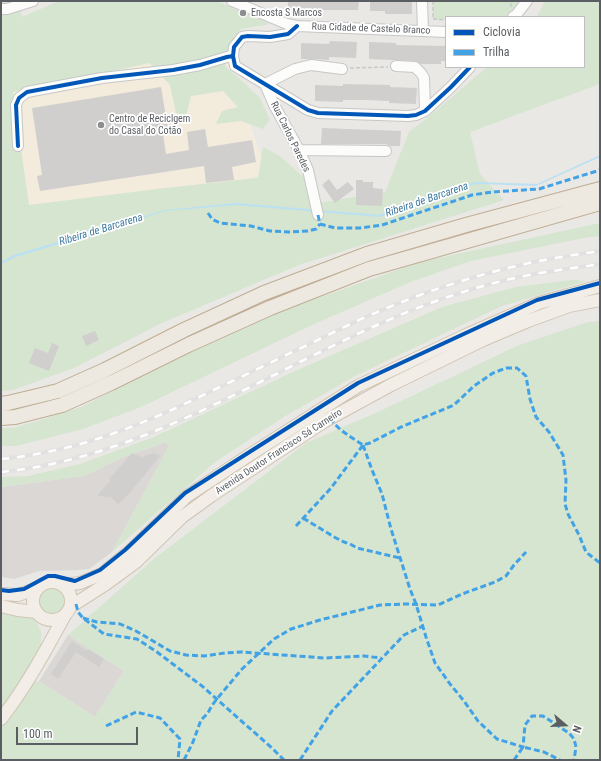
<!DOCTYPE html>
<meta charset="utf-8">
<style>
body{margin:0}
#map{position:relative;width:601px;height:761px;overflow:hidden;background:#eae8e4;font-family:"Roboto Condensed",sans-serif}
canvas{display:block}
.frame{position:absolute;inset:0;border:2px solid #5a5e62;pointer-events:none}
.legend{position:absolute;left:445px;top:16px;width:140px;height:52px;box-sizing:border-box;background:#fff;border:1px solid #bdbfc0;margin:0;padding:5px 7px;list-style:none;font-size:12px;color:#5a5e62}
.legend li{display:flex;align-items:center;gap:8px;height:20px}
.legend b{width:20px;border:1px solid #bdbfc0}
.north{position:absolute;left:545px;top:705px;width:40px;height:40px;-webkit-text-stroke:3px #fff;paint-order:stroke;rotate:109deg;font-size:11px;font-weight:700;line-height:16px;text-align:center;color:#5a5e62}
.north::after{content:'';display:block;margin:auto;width:14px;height:18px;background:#5a5e62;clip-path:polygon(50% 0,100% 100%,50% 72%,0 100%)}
.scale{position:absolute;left:16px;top:727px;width:122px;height:18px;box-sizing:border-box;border:2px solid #5a5e62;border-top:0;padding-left:5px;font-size:12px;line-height:14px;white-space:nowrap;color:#5a5e62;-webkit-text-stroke:3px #fff;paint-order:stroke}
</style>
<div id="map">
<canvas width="601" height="761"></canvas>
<div class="frame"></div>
<ul class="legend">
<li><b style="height:5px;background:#0057b8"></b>Ciclovia</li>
<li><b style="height:5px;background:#42a2e6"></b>Trilha</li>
</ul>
<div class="north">N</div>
<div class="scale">100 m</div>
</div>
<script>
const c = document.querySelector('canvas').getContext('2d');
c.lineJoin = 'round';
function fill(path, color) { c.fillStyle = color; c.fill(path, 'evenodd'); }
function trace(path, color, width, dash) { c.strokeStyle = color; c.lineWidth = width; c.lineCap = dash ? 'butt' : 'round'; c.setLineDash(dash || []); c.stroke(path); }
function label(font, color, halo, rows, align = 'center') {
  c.font = font + ' "Roboto Condensed",sans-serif'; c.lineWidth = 3.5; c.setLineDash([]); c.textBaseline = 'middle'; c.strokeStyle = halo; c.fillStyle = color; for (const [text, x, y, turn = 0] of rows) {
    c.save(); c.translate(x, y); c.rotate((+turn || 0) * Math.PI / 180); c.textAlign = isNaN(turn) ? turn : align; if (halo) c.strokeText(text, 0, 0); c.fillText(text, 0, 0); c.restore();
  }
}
fill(new Path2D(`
 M225 48 267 175 22 216 1 83Z`), '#f3ecdd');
fill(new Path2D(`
 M166 442 169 446 112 552 89 569 79 570 39 571 14 579 1 577V487L84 476 121 458Z
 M68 635 124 671 95 717 39 681Z`), '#dad7d4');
fill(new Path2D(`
 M1 1H18L22 17 59 1H217L239 11V12L246 16 247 14 270 24 241 29 225 66 243 82 260 98 270 120 263 129 241 121 216 124 222 111 238 107 223 91 191 96 186 116 176 113 170 85 150 63 13 92 29 205 165 188 258 178 263 147 280 156 313 186 317 203 385 192 409 132 426 119 487 67H584V17H537L545 1H600V84L470 132 480 174 504 200 299 265 162 323 74 368 13 390 1 391Z
 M433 1H525L507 17H446V20L433 19Z
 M600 223V236L584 238 471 261 413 281 314 324 141 407 83 429 16 446H1V428H13L37 421 81 407 256 320 420 262Z
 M572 280 587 281 502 306 353 377 284 417 215 462 112 552 169 446 166 442 121 458 84 476 1 487V477L28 476 80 464 154 437 295 371 442 307 516 287Z
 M600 321V760H1V726L32 682 39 681 95 717 124 671 68 635 155 558 306 443 380 411 519 345 588 322Z
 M39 602a14 14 0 1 1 28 0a14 14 0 1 1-28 0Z
 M1 613 35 619 41 631V645L36 659 16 688 1 708Z`), '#d5e5d0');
fill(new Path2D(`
 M600 155V157L536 186 480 184 471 185 380 217 236 205 165 211 16 257 1 264V262L14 255 165 210 236 203 379 215 475 182 537 184Z`), '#b9e1f3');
fill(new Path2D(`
 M288 1H359L358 10H314V12H288Z
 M370 1H412V14H385V11H370Z
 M330 41 357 42 356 58 329 57V60L312 59H301V43L329 44Z
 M369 42 396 43V45L446 46V61H441V64H421L415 61 369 59Z
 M343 84 390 85V87L417 88 416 104 389 103V101L366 100H343V102L315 101V85L343 86Z
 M161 87 166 117 169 133 163 134 166 154 189 150 187 132 205 129 208 147 252 140 256 162 232 167 234 180 206 183 204 166 40 191 37 176 42 175 32 108Z
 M322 128 401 131 400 146H390L386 144H321Z
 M329 179 337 190 348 182 354 189 335 203 322 185Z
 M356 180H363V182H373V188L383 189 382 206 356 205Z
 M95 331 99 340 86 346 82 336Z
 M52 343 59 346 49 371 29 363 35 348 48 353Z
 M132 453 142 457 153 453 160 456 128 495 118 504 111 497 97 496 111 480 109 479Z
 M72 641 87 651 88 649 104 659 99 667 76 652 58 679 51 674Z`), '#d1cfcd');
const minor = new Path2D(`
 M232 1 287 24 297 26 446 32
 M422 1 423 31
 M1 9H7L33 1
 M513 17 516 15 527 1
 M297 26 288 34 270 37 248 36 242 37 234 47 233 56 235 66 308 110 318 113 408 116 416 115 425 111 451 87 470 67
 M396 66 415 67 421 73 424 78 425 111
 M18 146 16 105 19 98 27 92 102 78 173 70 200 65 227 57 233 56
 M299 150 386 151
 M318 215 308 170 299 150 274 105 265 84 295 69 311 65 342 69`);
const major = new Path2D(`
 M33 601a19 19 0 1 1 38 0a19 19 0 1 1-38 0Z
 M62 585 80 583 102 574 128 553 187 496 251 454 358 386 464 336 539 303 600 286
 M1 594 18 595 38 588
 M1 606 18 610 36 612
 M70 607 106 584 136 562 182 517 211 496 325 421 391 385 483 340 528 321 569 306 600 300
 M1 719C26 687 46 650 65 615`);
const highway = new Path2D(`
 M1 404 8 403 58 391 105 370 184 330 264 293 367 254 466 225 600 189
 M1 418 15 417 62 405 111 383 188 345 270 308 369 269 600 203`);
trace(minor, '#c6c7c6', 12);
trace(major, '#d0c5b4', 14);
trace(highway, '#bfad94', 16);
trace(new Path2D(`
 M433 1V19L446 20
 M511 7V1
 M350 68 388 67`), '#c6cac7', 1.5, [4, 2]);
trace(minor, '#fcfcfb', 10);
trace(major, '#f2eee7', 12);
trace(highway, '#ede8e0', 14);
const rail = new Path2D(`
 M1 459C72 452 129 430 193 400L357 321C412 296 467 277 525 264 550 258 575 255 600 251
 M1 472C141 458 258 377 384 322 429 302 476 286 524 276 549 271 575 268 600 264`);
trace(rail, '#e2e1e1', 4);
trace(rail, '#fff', 2.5, [8]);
trace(new Path2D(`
 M208 213 212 219 220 223 251 226 270 231 289 232 308 231 316 229 320 224
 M318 215 320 224 335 228H360L382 225 472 195 492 192 539 189 600 170
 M330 418C338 430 351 437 363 445L370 443 401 427 454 405 474 386 493 373 506 368H517L526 376 530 399 536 417 549 432 563 455 566 480 565 504 568 514 579 535 586 552 600 563
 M363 445 372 470 382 494 391 529 410 589 416 604 426 637 435 663 450 684 464 701 478 721 497 739 523 747 525 725 532 716H543L569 733 574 739 576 747 574 760
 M303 518 336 538 344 542 350 544 357 548 400 558
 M296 526 331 488 363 445
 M76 604 78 612 83 618 104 634 137 639 157 652 202 686 273 749 284 760
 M83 618 97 622 120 624 136 631 170 651 186 655 204 656 225 653 241 652 325 658 364 656 381 658
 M106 726 136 712 160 718 180 739 178 760
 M184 760 193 742 201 720 208 713 211 707 216 700 242 669 274 639 291 629 320 620 380 605 405 604 438 605 462 594 495 582 506 576 514 565 526 552
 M300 760 332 711 404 635 423 626
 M514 760 523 747 544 752 560 760`), '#42a2e6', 3, [6, 3]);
trace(new Path2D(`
 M297 26 288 34 270 37 248 36 242 37 234 47 233 56 235 66 308 110 318 113 408 116 416 115 425 111 451 87 470 67
 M18 146 16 105 19 98 27 92 102 78 173 70 200 65 227 57 233 56
 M1 590 9 591 24 589 48 576H55L75 581 100 570 125 550 185 493 358 383 537 300 600 283`), '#0057b8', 4);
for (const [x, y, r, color] of [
 [243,13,4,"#8c8e90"],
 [101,125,4,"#8c8e90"]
]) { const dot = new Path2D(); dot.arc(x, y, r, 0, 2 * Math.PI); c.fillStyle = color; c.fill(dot); trace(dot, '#fff', 1.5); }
label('10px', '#5a5e62', '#fff', [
 ["Encosta S Marcos",251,13],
 ["Centro de Reciclgem",109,119],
 ["do Casal do Cotão",109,131]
], 'left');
label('10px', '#5a5e62', '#fff', [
 ["Rua Cidade de Castelo Branco",371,29,2],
 ["Rua Carlos Paredes",290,137,64],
 ["Avenida Doutor Francisco Sá Carneiro",279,452,-33]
]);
label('italic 11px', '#417ba2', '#fff', [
 ["Ribeira de Barcarena",427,200,-19],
 ["Ribeira de Barcarena",101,230,-17]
]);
</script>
